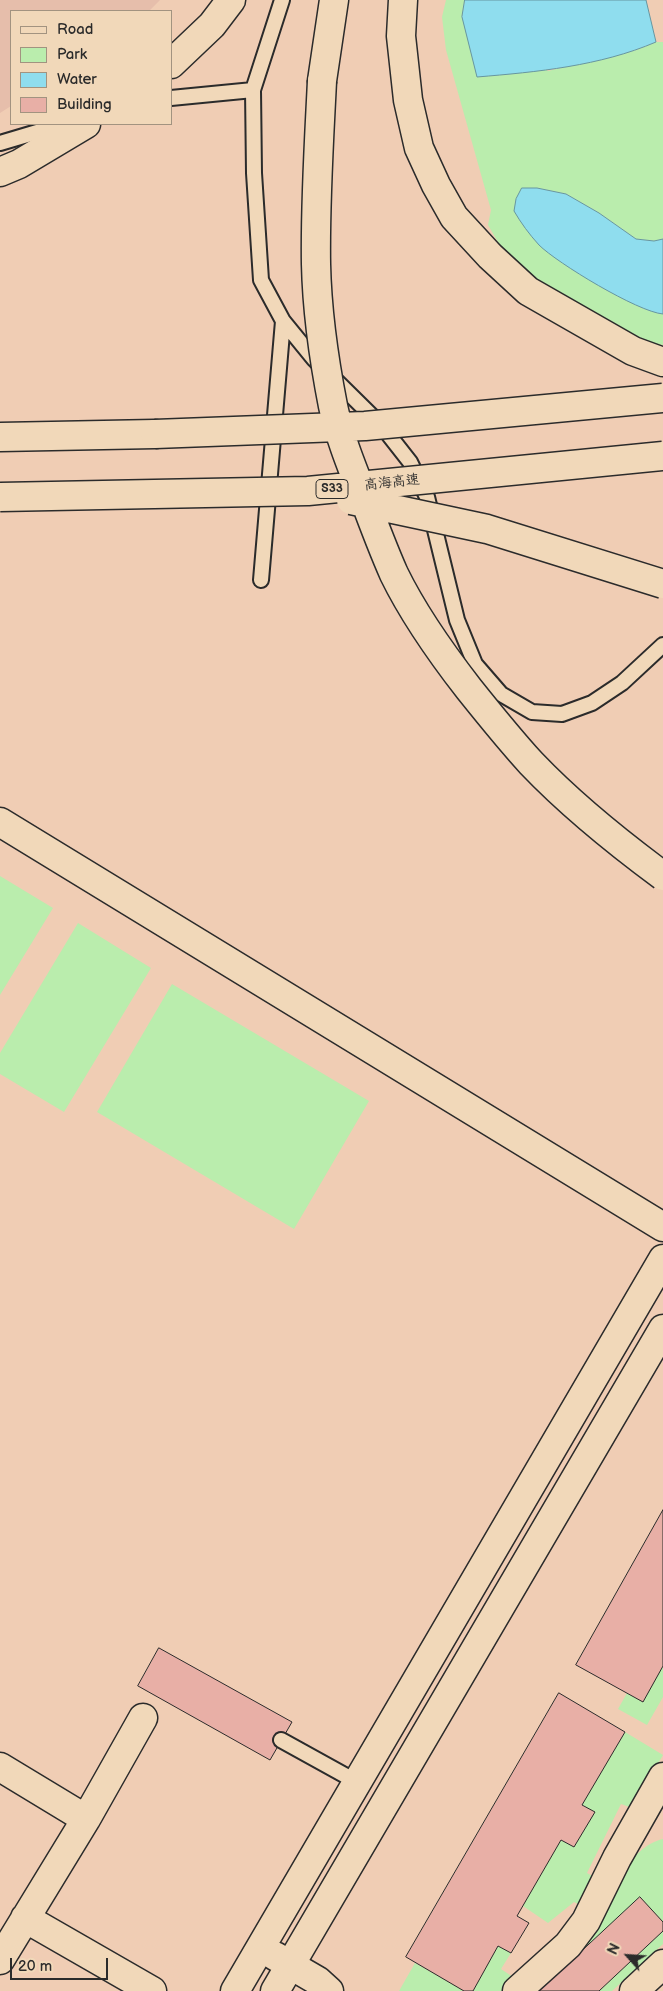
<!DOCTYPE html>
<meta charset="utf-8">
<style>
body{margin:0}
#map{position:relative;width:663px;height:1991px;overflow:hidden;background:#f0cdb4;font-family:"Balsamiq Sans",sans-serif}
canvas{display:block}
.legend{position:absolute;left:10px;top:10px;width:162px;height:115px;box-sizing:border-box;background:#f1d8b9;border:1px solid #a29380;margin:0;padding:6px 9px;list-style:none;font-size:15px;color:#2b2b2b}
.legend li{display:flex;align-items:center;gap:10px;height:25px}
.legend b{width:25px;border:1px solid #a29380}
.north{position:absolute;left:603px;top:1931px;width:50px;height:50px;-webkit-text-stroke:4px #f1d8b9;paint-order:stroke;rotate:296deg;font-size:14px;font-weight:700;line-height:20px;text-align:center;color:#2b2b2b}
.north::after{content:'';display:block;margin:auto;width:18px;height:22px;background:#2b2b2b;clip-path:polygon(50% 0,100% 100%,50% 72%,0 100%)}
.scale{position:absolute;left:10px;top:1958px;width:98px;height:22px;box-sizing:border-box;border:2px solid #2b2b2b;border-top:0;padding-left:6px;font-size:15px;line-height:18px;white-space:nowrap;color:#2b2b2b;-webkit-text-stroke:4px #f1d8b9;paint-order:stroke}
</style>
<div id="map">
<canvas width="663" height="1991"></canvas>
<ul class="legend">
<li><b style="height:6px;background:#f1d8b9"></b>Road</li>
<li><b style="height:14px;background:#baedad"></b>Park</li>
<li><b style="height:14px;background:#8fddee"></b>Water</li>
<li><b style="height:14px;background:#e8afa6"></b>Building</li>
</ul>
<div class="north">N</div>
<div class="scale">20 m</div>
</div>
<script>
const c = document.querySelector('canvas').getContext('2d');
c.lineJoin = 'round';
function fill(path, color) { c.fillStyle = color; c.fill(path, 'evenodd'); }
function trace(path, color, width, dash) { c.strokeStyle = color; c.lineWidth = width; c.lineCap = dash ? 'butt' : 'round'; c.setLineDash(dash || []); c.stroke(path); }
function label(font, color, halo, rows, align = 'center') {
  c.font = font + ' "Balsamiq Sans","LXGW WenKai TC",sans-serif'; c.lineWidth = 4; c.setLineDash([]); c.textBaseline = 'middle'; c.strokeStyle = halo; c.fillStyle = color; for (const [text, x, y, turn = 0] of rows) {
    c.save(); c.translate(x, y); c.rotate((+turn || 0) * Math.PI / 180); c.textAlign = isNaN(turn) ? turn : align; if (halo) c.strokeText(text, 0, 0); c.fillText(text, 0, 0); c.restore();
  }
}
fill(new Path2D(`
 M0 0H160L149 11H11V106L0 113Z`), '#e6beab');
fill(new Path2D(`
 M446 0H465L462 17 548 71 636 50 656 42H663V239L654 241 636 239 599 213 566 194 537 188H522L659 314H663V345L643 342 513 268 488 225 491 210 446 50 442 17Z
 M0 876 53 908 0 995Z
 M78 923 151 968 64 1112 0 1074V1053Z
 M172 984 369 1101 294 1229 97 1112Z
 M663 1666V1697L647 1725 618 1709 627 1693 643 1702Z
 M625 1732 663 1755 632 1808 621 1804 587 1873 596 1878 582 1906 574 1902 548 1923 523 1906 561 1840 574 1847 594 1812 582 1805Z
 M663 1839V1922L640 1897 539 1991H529L622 1870C634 1857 645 1843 663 1839Z
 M663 1931V1944L612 1991H599Z
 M498 1946 511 1953 501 1969 516 1979 503 1991H473Z
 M415 1963 464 1991H399Z`), '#baedad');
const water = new Path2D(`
 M465 0H646L656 42C600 66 537 72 477 77L462 17Z
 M522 188H537L566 194 599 213 636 239 654 241 663 239V314C638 312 557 263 539 245 529 234 521 223 514 211L516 199Z`);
fill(water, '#8fddee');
trace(water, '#6796a0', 1);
const building = new Path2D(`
 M663 1510V1666L643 1702 576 1665Z
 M159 1648 292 1722 270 1760 138 1686Z
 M559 1693 625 1732 582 1805 595 1812 574 1847 561 1840 517 1916 529 1923 511 1953 498 1946 473 1991H464L406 1957Z
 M640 1897 663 1922V1931L599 1991H539Z`);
fill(building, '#e8afa6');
trace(building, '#2b2b2b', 1);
const lane = new Path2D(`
 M282 0 253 90 254 173 261 280 283 321 314 359 381 425 410 462 427 497 457 620 475 664 501 694 532 712 562 714 592 703 622 683 663 645
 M171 98 253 90
 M0 143 64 124
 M261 580 283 321
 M281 1740 357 1782`);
const street = new Path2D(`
 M0 822 663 1227
 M0 1767 86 1819
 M25 1918 152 1991
 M275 1956 318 1981 329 1991
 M0 1960 86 1819 143 1718
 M235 1991 663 1259
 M275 1991 663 1329
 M517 1991 568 1945 586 1921 617 1858 663 1777
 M634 1991 663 1964`);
const highway = new Path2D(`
 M403 0 401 36 408 100 419 148 436 185 454 217 490 256 528 291 633 351 663 362
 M171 64 212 25 231 0
 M322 81 334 0
 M0 172 19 164 86 124
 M0 437 155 434`);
trace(lane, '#2b2b2b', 18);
trace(street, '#2b2b2b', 31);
trace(highway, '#2b2b2b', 31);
trace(lane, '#f1d8b9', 14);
trace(street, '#f1d8b9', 28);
trace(highway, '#f1d8b9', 28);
const highwayBridge = new Path2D(`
 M322 81C319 142 315 203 316 264 317 311 324 360 333 406 339 435 351 465 362 493 372 520 382 547 394 574 414 615 441 653 469 689 489 714 509 739 531 763 571 805 617 842 663 876
 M155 434 365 426 663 398
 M0 497 308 491 663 456
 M351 500 487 529 663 584`);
trace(highwayBridge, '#2b2b2b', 31, []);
trace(highwayBridge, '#f1d8b9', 28);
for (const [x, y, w] of [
 [332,489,32]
]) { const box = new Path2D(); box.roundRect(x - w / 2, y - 9.5, w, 19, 4); c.fillStyle = '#f1d8b9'; c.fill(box); trace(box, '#2b2b2b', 1); }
label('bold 12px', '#2b2b2b', null, [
 ["S33",332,489]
]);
label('14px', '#2b2b2b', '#f1d8b9', [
 ["高海高速",392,483,-6]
]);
</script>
